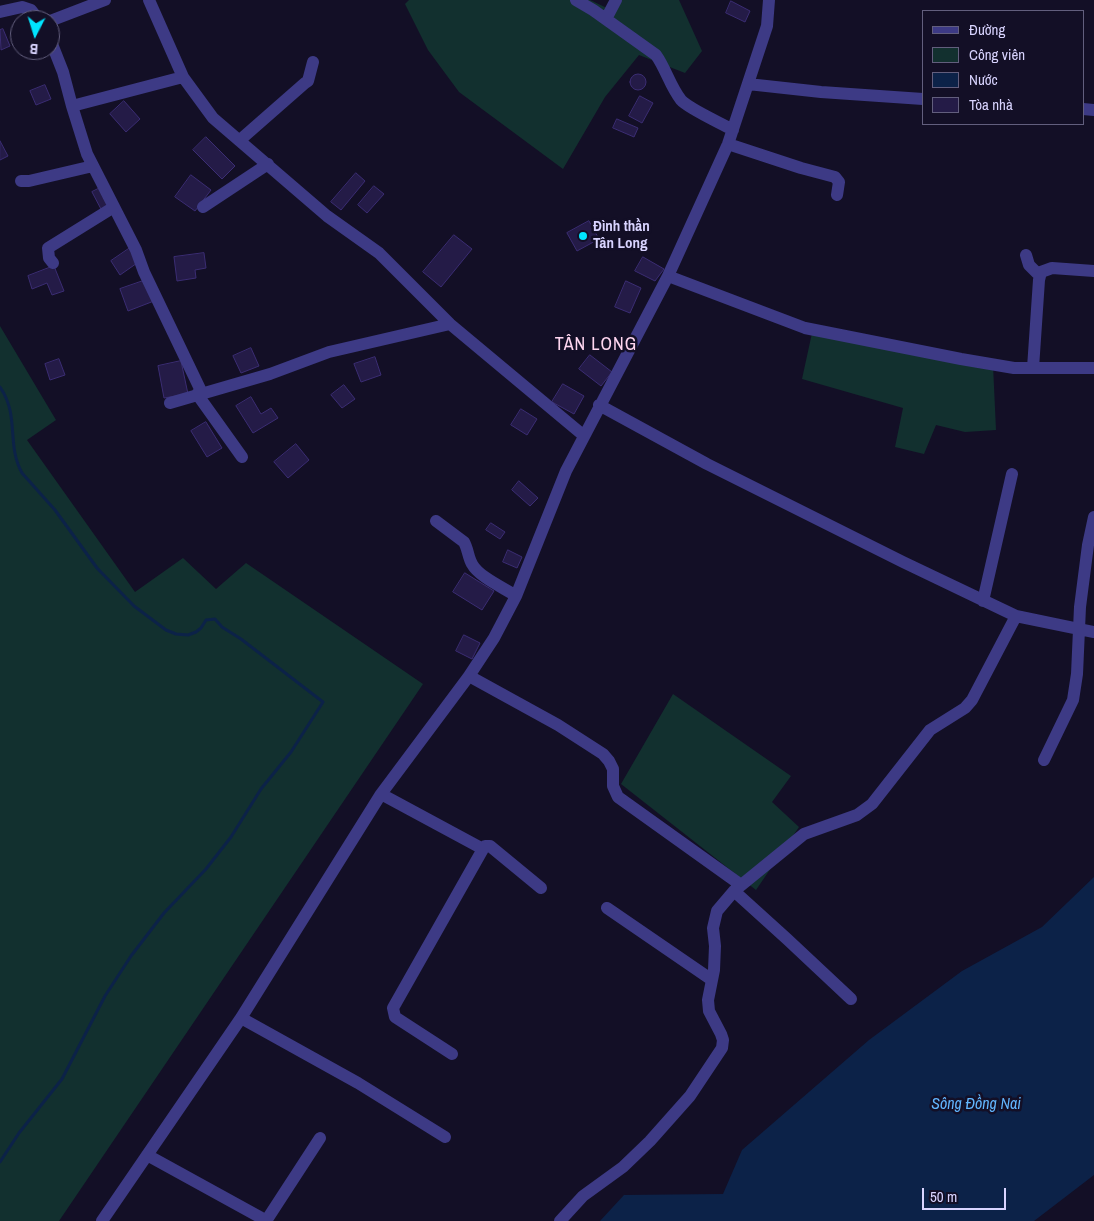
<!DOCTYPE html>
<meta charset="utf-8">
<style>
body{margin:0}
#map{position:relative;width:1094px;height:1221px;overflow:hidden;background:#130f26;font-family:"Archivo Narrow",sans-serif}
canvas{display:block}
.legend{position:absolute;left:922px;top:10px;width:162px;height:115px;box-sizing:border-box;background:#130f26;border:1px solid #625e7d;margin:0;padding:6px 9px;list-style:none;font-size:15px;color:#d9d4ff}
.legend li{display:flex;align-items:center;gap:10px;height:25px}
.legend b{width:25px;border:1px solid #625e7d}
.north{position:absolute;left:10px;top:10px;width:50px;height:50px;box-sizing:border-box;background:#130f26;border:1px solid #625e7d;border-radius:50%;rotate:185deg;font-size:14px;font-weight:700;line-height:20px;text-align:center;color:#d9d4ff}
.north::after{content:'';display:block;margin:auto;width:18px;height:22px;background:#00e5ff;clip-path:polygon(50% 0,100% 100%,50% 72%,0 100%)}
.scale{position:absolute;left:922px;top:1188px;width:84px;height:22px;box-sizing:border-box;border:2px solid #d9d4ff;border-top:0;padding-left:6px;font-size:15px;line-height:18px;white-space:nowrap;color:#d9d4ff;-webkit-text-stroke:4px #130f26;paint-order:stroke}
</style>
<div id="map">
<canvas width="1094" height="1221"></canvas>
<ul class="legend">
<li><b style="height:6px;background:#3d3a85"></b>Đường</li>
<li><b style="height:14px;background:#12302f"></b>Công viên</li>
<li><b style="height:14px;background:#0c2248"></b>Nước</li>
<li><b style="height:14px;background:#241b47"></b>Tòa nhà</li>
</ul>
<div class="north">B</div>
<div class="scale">50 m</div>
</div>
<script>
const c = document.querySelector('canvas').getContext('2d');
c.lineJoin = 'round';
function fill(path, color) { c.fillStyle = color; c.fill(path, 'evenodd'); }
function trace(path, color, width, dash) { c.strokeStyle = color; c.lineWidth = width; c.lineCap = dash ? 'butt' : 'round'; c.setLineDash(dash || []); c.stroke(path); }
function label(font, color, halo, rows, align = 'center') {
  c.font = font + ' "Archivo Narrow",sans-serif'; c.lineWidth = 5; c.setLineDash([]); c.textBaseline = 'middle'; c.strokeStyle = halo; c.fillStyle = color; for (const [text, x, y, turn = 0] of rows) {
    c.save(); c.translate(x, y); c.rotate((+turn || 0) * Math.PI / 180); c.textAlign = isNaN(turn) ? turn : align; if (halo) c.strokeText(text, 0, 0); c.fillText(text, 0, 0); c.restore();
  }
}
fill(new Path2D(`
 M409 0H590L611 10 620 0H679L702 51 685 73 639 55 605 97 563 169 459 92 428 50 405 4Z
 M0 326 56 420 27 440 135 592 183 558 216 589 246 563 423 684 59 1221H0Z
 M812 333 993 365 996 430 965 432 936 425 924 454 895 447 903 408 802 379Z
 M673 694 791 776 772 802 799 827 756 890 621 784Z`), '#12302f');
fill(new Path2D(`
 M1094 877V1175L1034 1221H600L624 1195 723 1194 742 1150 869 1040 962 971 1042 927Z`), '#0c2248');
trace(new Path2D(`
 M0 387C20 416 6 444 22 473L55 510 97 568 134 606 166 630 176 634 188 635 196 632 201 628 206 620 215 619 222 627 241 639 323 702 291 752 261 789 231 837 206 869 164 913 131 956 105 996 62 1079 19 1133 0 1162`), '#0c2248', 3);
const building = new Path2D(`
 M731 1 750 11 745 22 726 13Z
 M3 29 10 46 1 50 0 30Z
 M630 82a8 8 0 1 1 16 0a8 8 0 1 1-16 0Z
 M45 85 51 99 36 105 30 91Z
 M640 96 653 103 642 123 629 116Z
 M124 101 140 119 126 132 110 114Z
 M617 119 638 128 634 137 613 128Z
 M206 137 235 166 222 179 193 150Z
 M0 141 8 156 0 160Z
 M356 173 365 181 341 210 331 202Z
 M191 175 211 190 195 211 175 197Z
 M374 186 384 194 367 213 358 205Z
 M102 187 111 207 102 211 92 192Z
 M589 221 599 239 577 251 567 233Z
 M454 235 472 249 441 287 423 272Z
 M130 248 140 261 120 275 111 261Z
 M204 253 206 268 195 270 196 278 177 281 174 257Z
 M643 257 664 269 655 281 635 271Z
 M54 266 64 291 52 295 47 283 32 289 28 276Z
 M146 280 154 301 128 311 120 289Z
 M626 281 641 288 630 313 615 307Z
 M251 348 259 366 241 373 233 356Z
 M590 355 612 372 601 386 579 369Z
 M375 357 381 375 361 382 354 364Z
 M59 359 65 375 50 380 45 364Z
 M181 361 188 394 164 398 158 366Z
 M563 384 584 396 574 414 552 402Z
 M344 385 355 399 342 408 331 395Z
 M251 397 261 414 271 408 278 418 253 433 236 406Z
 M521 409 537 419 527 435 511 425Z
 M206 422 222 448 207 457 191 431Z
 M296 444 309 460 288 478 274 462Z
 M519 481 538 498 530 506 512 490Z
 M491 523 505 532 500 539 486 530Z
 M508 550 522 557 517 568 503 562Z
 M465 573 494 591 482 610 453 592Z
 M464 635 480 643 472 659 456 651Z`);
fill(building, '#241b47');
trace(building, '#3b2d73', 1);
trace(new Path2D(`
 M149 0 183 77 213 118 327 216 379 253 450 324 583 435
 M576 0 593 10 656 55C666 69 670 86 681 100 689 109 721 123 733 130
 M0 12 22 7 31 10 39 20
 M606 19 616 0
 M50 21 105 0
 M50 39 63 72 72 106 183 77
 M748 84 821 92 923 99
 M72 106 87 154 136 250 144 272 202 393
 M1083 109 1094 110
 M240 140 305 83 308 81 313 62
 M728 144 801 168 835 177 839 182 837 195
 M21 181H29L93 166
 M203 207 268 164
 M1026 255 1029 265 1040 276
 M53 263 49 258 48 248 114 207
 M668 276 805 328 961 359 1014 368H1094
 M1033 368 1039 280 1041 272 1052 268 1094 271
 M197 394 242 457
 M170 403 270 374 329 352 450 324
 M599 405 707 464 903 562 1016 616 1094 632
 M436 521 464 542C468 549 468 557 472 564 479 577 504 588 516 596
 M983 601 1012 474
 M469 676 558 725 603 754 609 761 613 769V786L618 797 741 885
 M1044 760 1073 700 1077 674 1080 607 1088 545 1094 517
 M381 794 483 849 485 846H490L541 888
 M734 891 787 939 851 999
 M607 908 712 980
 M241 1018 358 1083 445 1137
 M452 1054 395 1017 393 1008 483 849
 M147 1155 267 1221
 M102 1221 241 1018 381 794 469 676 494 638 516 596 566 471 668 276 728 144 767 26 769 0
 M266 1221 320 1138
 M560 1221 583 1196 623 1167 650 1141 690 1096 722 1048 723 1040 721 1034 709 1011 708 1000 714 970 715 946 713 928 717 911 734 891 804 834 857 815 872 804 930 730 965 708 972 700 1016 616`), '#3d3a85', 12);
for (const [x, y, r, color] of [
 [583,236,5,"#00e5ff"]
]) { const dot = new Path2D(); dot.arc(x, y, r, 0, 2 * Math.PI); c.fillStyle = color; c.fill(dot); trace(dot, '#130f26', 2); }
label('bold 15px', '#d9d4ff', '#130f26', [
 ["Đình thần",593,227],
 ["Tân Long",593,244]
], 'left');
label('italic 16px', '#62b6ff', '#130f26', [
 ["Sông Đồng Nai",976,1105]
]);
c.letterSpacing = '1px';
label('18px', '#ffd6f0', '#130f26', [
 ["TÂN LONG",596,345]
]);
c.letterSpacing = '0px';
</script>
